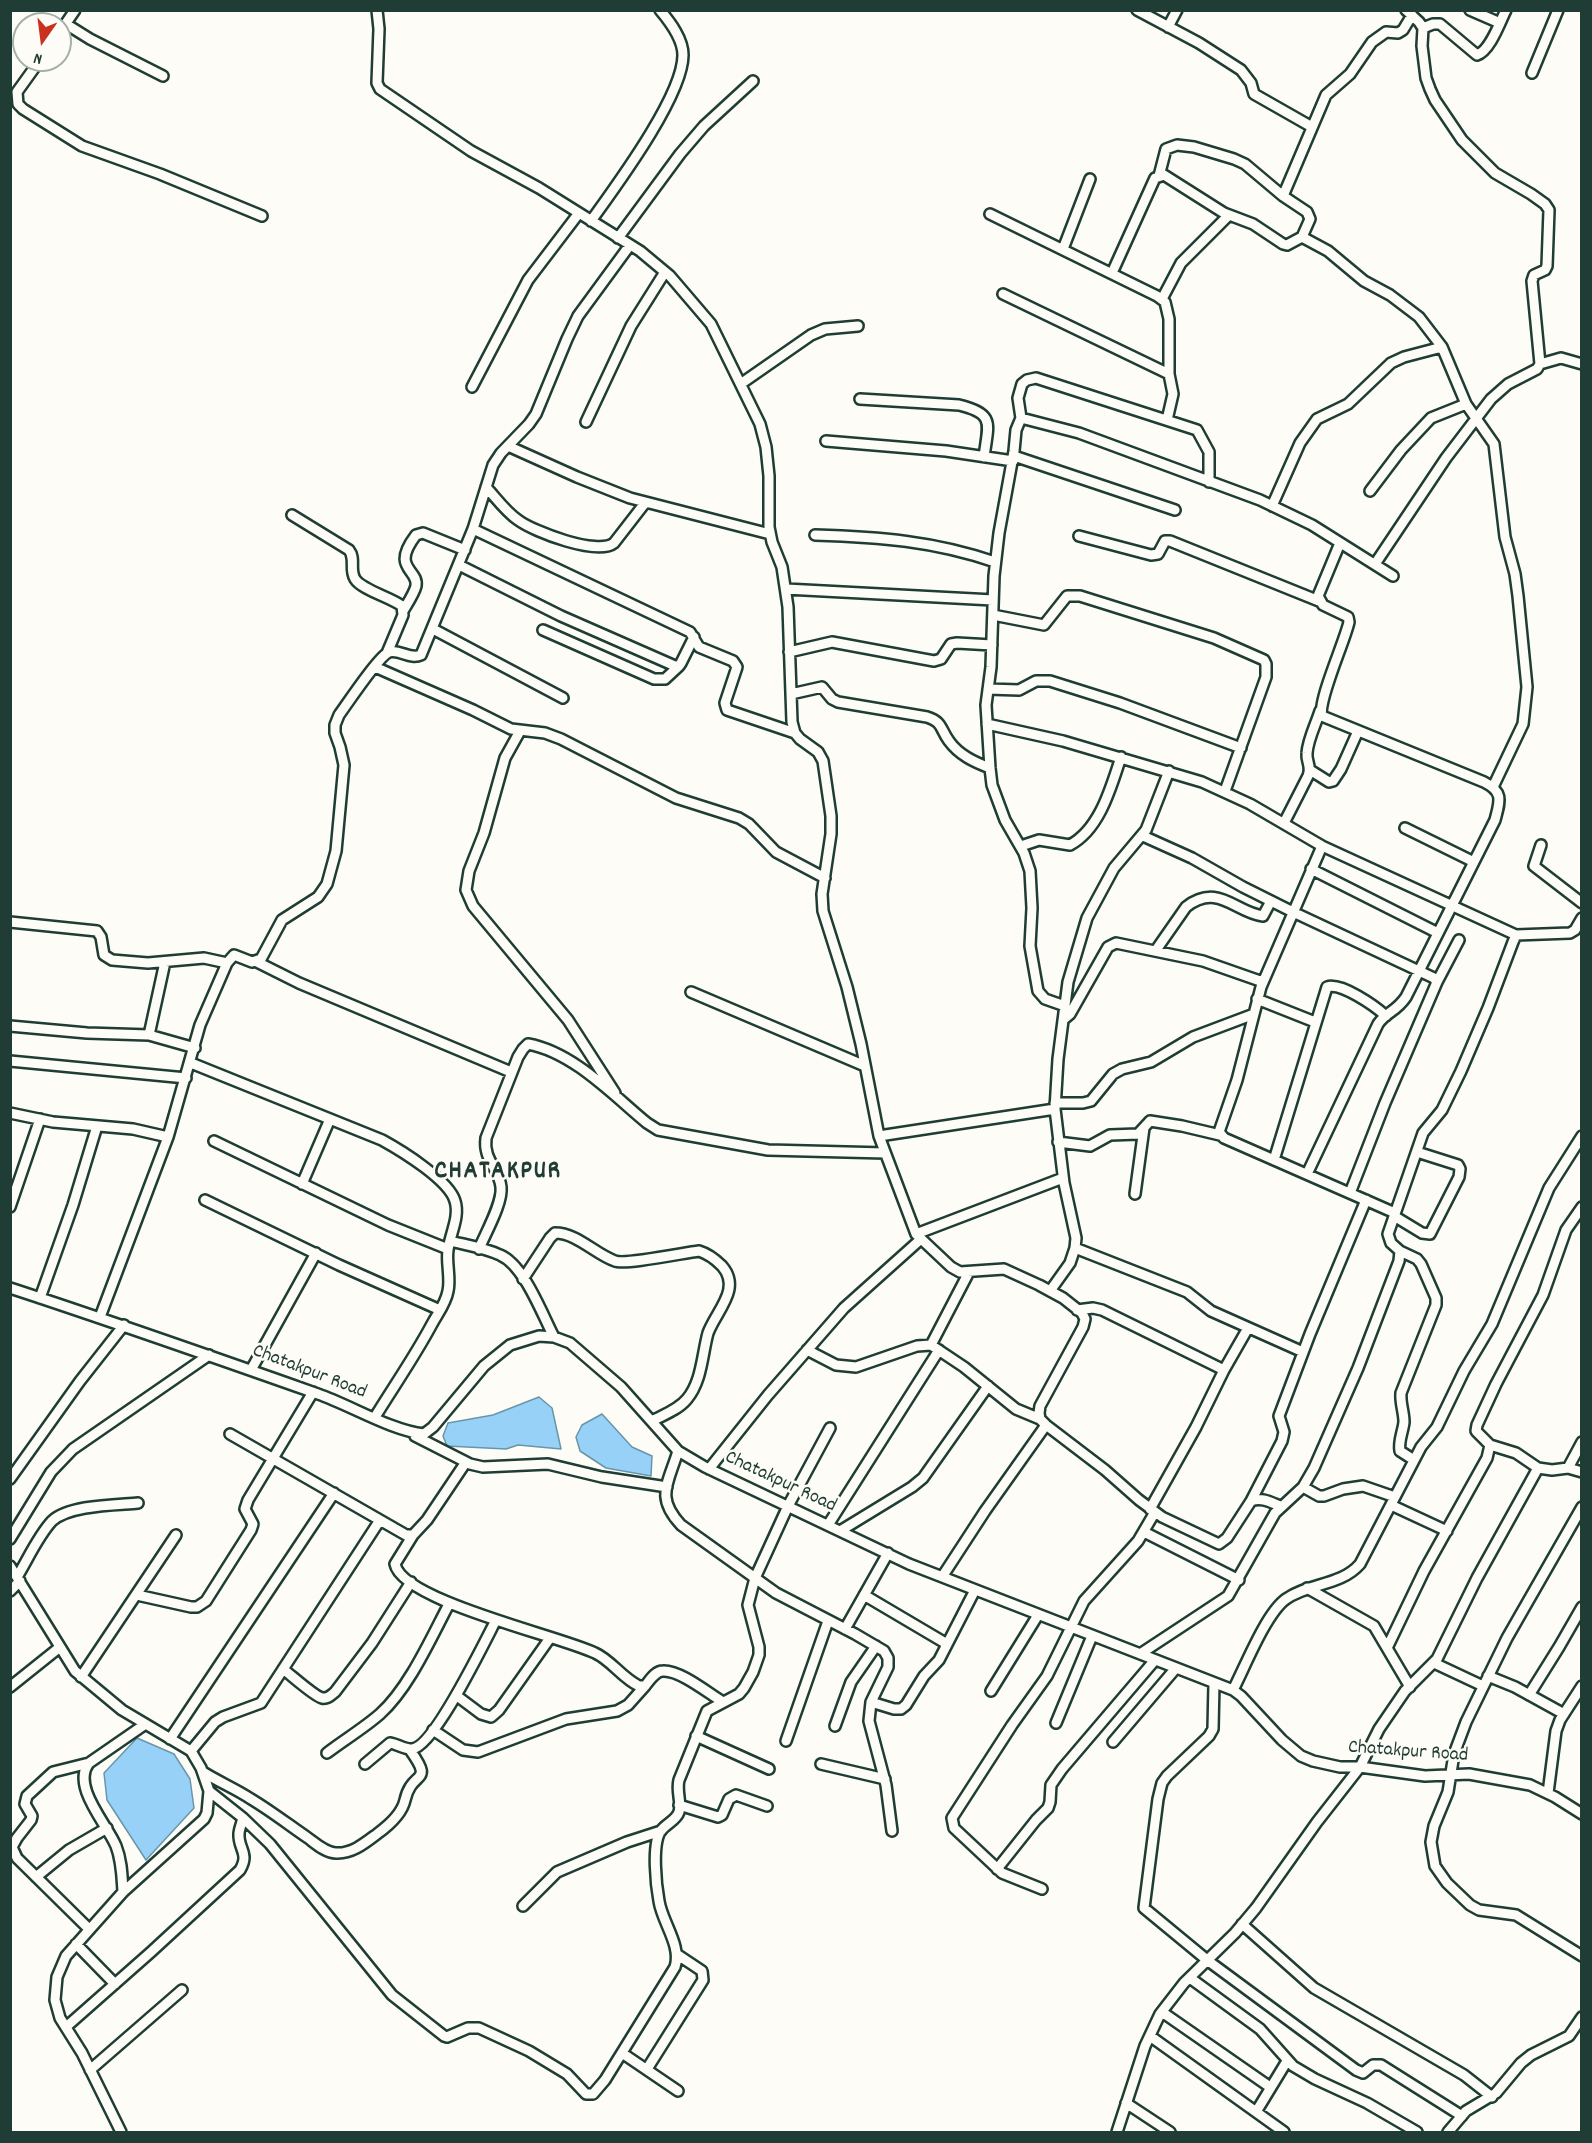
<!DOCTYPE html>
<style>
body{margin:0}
#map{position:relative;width:1592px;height:2143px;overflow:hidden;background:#fdfcf7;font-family:Dekko,sans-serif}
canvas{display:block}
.frame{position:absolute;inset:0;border:12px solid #1f3d34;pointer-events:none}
.north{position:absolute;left:12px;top:12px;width:60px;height:60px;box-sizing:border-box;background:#fdfcf7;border:2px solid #a4b0a9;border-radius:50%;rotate:194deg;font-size:16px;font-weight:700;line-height:24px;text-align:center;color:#1f3d34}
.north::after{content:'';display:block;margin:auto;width:21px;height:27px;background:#c8321e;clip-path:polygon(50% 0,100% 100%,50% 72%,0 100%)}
</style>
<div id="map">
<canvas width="1592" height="2143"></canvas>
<div class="frame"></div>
<div class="north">N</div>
</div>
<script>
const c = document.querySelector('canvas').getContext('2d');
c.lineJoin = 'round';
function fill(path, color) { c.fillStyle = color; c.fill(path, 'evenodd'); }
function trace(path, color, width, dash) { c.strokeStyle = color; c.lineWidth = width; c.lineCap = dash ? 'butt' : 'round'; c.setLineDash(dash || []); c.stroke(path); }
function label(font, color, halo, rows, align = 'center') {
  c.font = font + ' Dekko,sans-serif'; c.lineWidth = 5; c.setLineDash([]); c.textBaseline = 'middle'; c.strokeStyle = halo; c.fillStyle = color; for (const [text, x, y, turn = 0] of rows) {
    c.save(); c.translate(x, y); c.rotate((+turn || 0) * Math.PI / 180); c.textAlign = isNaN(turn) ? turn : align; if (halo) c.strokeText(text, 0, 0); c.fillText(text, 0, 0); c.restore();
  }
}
const water = new Path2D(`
 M539 1397 552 1408 561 1449 518 1445 506 1449 447 1446 443 1436 448 1423 493 1415Z
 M602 1414 632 1447 652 1456 651 1476 606 1468 580 1451 576 1437 582 1425Z
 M137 1738 174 1754 190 1779 194 1808 146 1860 107 1800 104 1773Z`);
fill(water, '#98d1f7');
trace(water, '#6896a9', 1.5);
const minor = new Path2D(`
 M377 10 379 29 377 83 380 89 471 151 539 188 640 251 670 276 711 324 760 424 766 447 769 476V527L772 542 782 567 788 607 792 722 795 733 800 739 818 752 823 761 831 816V834L822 894 823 911 847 987 861 1044 879 1136 916 1234 951 1267 960 1272 1004 1269 1039 1285 1063 1298 1082 1313 1085 1319 1083 1327 1040 1406 1039 1413 1040 1419 1046 1425 1105 1470 1139 1500 1162 1517 1219 1544 1227 1538 1251 1501C1262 1497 1270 1502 1280 1506
 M1137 10 1199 43 1241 70 1251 83 1254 94 1312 127
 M1470 10 1500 23
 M66 24 90 39 163 76
 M1168 27 1177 10
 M1423 28 1433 24H1440L1477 55C1490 51 1500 22 1506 10
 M60 32 75 10
 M40 60 17 92 18 104 23 109 82 146 160 174 262 216
 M1532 73 1558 10
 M1159 176 1166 149 1177 145 1194 147 1234 159 1245 164 1283 196 1307 212 1310 219 1302 237
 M1283 196 1326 95 1350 74 1372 42 1386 32 1398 33 1403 30 1412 15
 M990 214 1157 296 1165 302 1169 319V374L1173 394 1167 420
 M591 221C616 186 683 96 683 55 683 39 671 23 660 10
 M618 238 680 154 704 126 753 81
 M1063 249 1090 179
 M1112 273 1155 178 1164 175 1224 213 1253 224 1283 244 1287 245 1302 237 1328 251 1364 281 1390 295 1419 317 1442 347 1466 404 1494 444 1505 537 1515 574 1518 596 1527 687 1523 724 1493 787
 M1003 294 1169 374
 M1162 299 1181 263 1229 215
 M1540 364 1561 358 1582 364
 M742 383 811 335 825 329 858 326
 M472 387 528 280 579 213
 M860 399 959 405C996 414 988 424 984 457
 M1021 418 1018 398 1022 384 1027 380 1036 378 1197 430 1209 452V482
 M586 422 631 326 665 272
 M826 441 946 451 1013 461
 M508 446 577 477 630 498 770 534
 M1014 456 1175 510
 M486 487C496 498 506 512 518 520 534 532 598 556 614 543L645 503
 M1370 491 1401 450 1431 418 1466 404
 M1272 506 1300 443 1317 419 1348 404 1391 363 1404 357 1442 347
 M292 515 349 550C356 559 349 569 355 579 362 590 390 597 402 606L403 615 387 653
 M473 529 690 632 699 647 733 661 737 667 725 703 727 710 795 733
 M815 535C879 537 934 541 995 562
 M1079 536 1151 555 1158 554 1165 541H1170L1319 601
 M1375 564 1446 458 1491 399 1508 384 1537 369 1540 364 1532 281 1534 275 1545 270 1547 266 1549 210 1545 204 1531 194 1495 173 1462 140 1435 100 1430 89 1426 78 1422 46 1423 28 1419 22 1406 10
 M459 565 561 616 675 666H679L681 663 694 637
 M786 589 993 600
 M403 611C407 604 414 594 416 586 419 569 390 569 416 535L423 533 465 550
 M993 615 1044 625 1067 596H1080L1214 638 1264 660 1266 664V677L1225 791
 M433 629 563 698
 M543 630 654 679H665L679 666
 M789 652 832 642 934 661 941 659 951 644 957 643 992 645
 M375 667 473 710 511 729 545 733 561 739 676 798 739 818 749 824 776 852 825 878
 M988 689 1019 690 1036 681H1050L1120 703 1241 748
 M791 694 822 687 832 699 838 702 927 717C943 722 940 729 949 741 959 755 974 762 990 768
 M987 724 1063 741 1202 782 1250 804 1322 846 1516 935
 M520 731 505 758 484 833 469 871 466 890 473 906 568 1020 615 1093
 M1310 770 1329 782 1333 781 1341 769 1358 731
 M1284 823 1308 776C1312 766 1306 762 1307 753 1308 739 1316 724 1320 711
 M1405 828 1474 862
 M1143 836 1192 858 1243 887 1293 912 1434 978 1437 982 1385 1103 1350 1193
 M1541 845 1534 866 1582 903
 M1021 846 1039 840 1070 845C1100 829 1111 787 1121 757
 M1322 846 1261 987 1237 1080 1219 1132 1224 1138 1395 1213
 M1311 869 1438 933
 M10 922 97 931 101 937 104 955 112 960 148 963 204 958 227 963
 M1156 950 1186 907C1218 882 1236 913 1263 916L1271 901
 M257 962 299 983 511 1072
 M1437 982 1459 940
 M691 992 865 1066
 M1257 999 1315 1022
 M1065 1006 1045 999 1038 991 1030 946 1032 908 1030 871 1024 853 1005 820 992 785 990 768 986 705 991 667 994 576 999 533 1014 451 1016 430 1021 418 1079 433 1260 500 1312 525 1393 576
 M1064 1019 1070 1014 1108 947 1116 943 1203 961 1263 982
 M10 1026 87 1033 149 1035 195 1048
 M149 1035 165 962
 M10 1061 186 1078
 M191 1063 382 1140C402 1151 449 1180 455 1201 460 1217 450 1234 448 1250 446 1263 451 1278 448 1291 446 1303 438 1313 432 1324 415 1356 394 1386 375 1417
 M1055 1103H1083L1091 1101 1113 1074 1122 1069 1151 1062 1193 1037 1254 1014
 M10 1113 53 1122 133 1129 168 1137
 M879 1136 1055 1109
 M214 1141 388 1225 448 1249
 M1058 1142 1090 1146 1110 1135 1138 1134 1150 1121 1182 1126 1220 1135
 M1274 1160 1327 987C1341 982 1375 1006 1386 1016
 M1307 1174 1378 1024C1386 1012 1396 1012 1406 997L1495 820C1500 801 1504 792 1484 782L1322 716C1317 702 1345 641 1349 622L1348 617 1323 605 1318 596 1340 543
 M302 1184 330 1119
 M1135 1194 1144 1128
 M205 1200 339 1265 440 1310
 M10 1207 40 1119
 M1394 1216 1422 1233 1430 1234 1459 1177 1460 1169 1458 1165 1417 1152
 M916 1234 1063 1178
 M450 1241C466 1245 485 1248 500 1255 524 1265 542 1314 554 1337
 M1075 1248 1187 1292 1211 1311 1303 1352
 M479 1249C485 1234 503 1203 501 1187 499 1168 483 1160 486 1138L518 1057 523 1049 528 1044C573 1052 613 1095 647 1123L658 1130 768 1150 885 1153
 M1400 1251 1417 1259 1421 1264 1436 1298V1305L1401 1393C1400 1403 1404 1412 1404 1422 1403 1432 1398 1441 1400 1451L1414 1460
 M523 1279 550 1238 555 1233C577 1233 595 1254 615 1261 625 1265 683 1253 699 1251 709 1254 715 1259 722 1266 742 1289 716 1311 708 1333 702 1355 702 1381 687 1399 678 1410 663 1415 652 1421
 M10 1288C114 1322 216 1358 318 1394 350 1405 392 1431 424 1434L433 1427 484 1366 510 1345 539 1336 554 1337 570 1343 621 1387 678 1451 705 1467 909 1564 1233 1690 1241 1696 1282 1740 1301 1756 1313 1761 1340 1767H1360L1425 1776 1469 1774 1530 1785 1555 1797 1582 1814
 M1050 1291 1070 1263 1075 1248 1076 1238 1064 1183 1055 1109 1058 1059 1068 982 1087 918 1114 868 1146 830 1169 771
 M40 1298 73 1205 97 1126
 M1077 1310 1093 1308 1102 1310 1224 1370
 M100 1317 168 1137 200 1025 227 963 234 955 252 962 261 959 282 920 318 897 327 884 336 851 344 765 340 747 335 733V725L339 715C347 704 379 656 389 652 400 649 410 660 421 655L473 529 493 465 501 453 529 424 536 414 567 339 578 316 630 245
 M931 1345 969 1272
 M807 1350 836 1365 856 1367 917 1346 931 1345 964 1367 1016 1409 1040 1419
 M251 1370 316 1253
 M230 1434 406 1535H413L427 1520 466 1462
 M415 1436 470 1464 483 1467 548 1464 602 1477 667 1487
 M1490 1445 1516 1453 1538 1468 1552 1470 1568 1468 1582 1472
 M678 1451C668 1484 655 1497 681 1525L776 1593 855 1634 884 1651 888 1658V1667L871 1702 869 1721 886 1785 892 1831
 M1568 1468 1582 1442
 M709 1469 768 1395 844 1308 921 1239
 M10 1479 80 1381 124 1325
 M1303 1487 1319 1496H1324L1343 1489 1363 1486 1395 1497
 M1251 1501 1282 1441 1284 1432 1279 1416 1310 1334 1366 1200
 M1391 1505 1447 1531
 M1582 1507 1507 1638 1466 1722 1454 1754 1448 1792 1434 1826 1431 1842 1435 1866 1447 1883 1470 1905 1479 1910 1516 1915 1582 1956
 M1150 1509 1196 1427 1224 1370 1248 1328
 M828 1525 939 1350
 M840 1531 912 1487 923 1478 988 1386
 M1144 1532 1239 1580
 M413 1535 395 1564C402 1601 560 1636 595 1653 611 1660 622 1678 639 1686H645C650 1680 655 1671 663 1671 680 1670 708 1693 723 1702
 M10 1539 51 1472 73 1449 209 1355
 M10 1566 75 1671 122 1710 191 1751 201 1768 209 1791 207 1813 204 1819 123 1892 66 1956 57 1977 55 2000 60 2018 82 2053 121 2132
 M17 1577C28 1559 38 1536 52 1521 69 1505 115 1505 138 1503
 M942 1577 985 1511 1046 1425
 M1307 1588 1374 1626 1410 1687
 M10 1591 20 1581
 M137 1595 191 1607H197L206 1601 251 1530 253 1524 245 1509 248 1500 313 1392
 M864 1595 947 1644
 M845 1629 888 1553
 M1387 1648 1424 1571 1487 1458 1490 1445 1476 1431 1477 1425 1496 1384 1543 1295 1566 1230 1582 1207
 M1140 1654 1228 1596 1275 1513 1303 1487 1314 1468 1358 1368 1399 1261 1400 1251 1391 1243 1388 1234 1423 1133 1442 1110 1461 1071 1488 1008 1513 942 1516 935 1570 933 1575 930 1582 918
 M1434 1663 1483 1686
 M283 1669C291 1675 314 1696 322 1698 328 1699 331 1695 335 1692L372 1643 411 1582
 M1488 1676 1515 1687 1564 1714
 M81 1677 176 1535
 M1214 1683 1213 1729 1209 1736 1167 1776 1162 1783 1158 1799 1144 1908 1207 1960 1356 2070 1363 2073 1373 2065H1381L1462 2116
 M10 1687 60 1647
 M1233 1690C1245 1667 1266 1613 1286 1599 1308 1583 1341 1586 1360 1564L1421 1447 1437 1427 1464 1371 1492 1324 1549 1188 1582 1136
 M991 1691 1038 1615
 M1529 1695 1559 1647 1582 1607
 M457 1696 481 1714 491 1717 499 1710 550 1638
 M871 1702 894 1709H901L906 1705 924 1676 939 1660 975 1590
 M1056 1723 1092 1636
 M835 1726 851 1682 876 1646
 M433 1730 463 1750 478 1752 566 1719 617 1711 628 1705 645 1686
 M696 1736 769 1769
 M170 1739 334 1493
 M786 1741 828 1621
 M1113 1742 1176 1668
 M191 1751 215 1722 223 1717 261 1703 380 1520
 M327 1753C344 1740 364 1728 380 1714 409 1688 431 1638 449 1604
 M365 1764 390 1743C397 1744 406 1750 412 1749 434 1747 485 1641 496 1620
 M821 1764 885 1779
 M203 1772C219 1782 236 1789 251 1799 271 1811 289 1825 308 1838 316 1844 326 1853 336 1853 352 1854 365 1843 377 1834 388 1826 402 1814 405 1800 412 1769 435 1785 410 1750
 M209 1791 243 1818 270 1844 392 1995 444 2036 447 2037 468 2028H479L529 2051 567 2074 586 2094H593L605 2080 675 1967C682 1946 662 1922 659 1901 656 1885 652 1846 660 1832 665 1824 676 1821 679 1812 682 1803 676 1791 679 1780L707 1711 739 1694 744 1688 753 1672 759 1655V1647L748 1605 755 1578 788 1506 830 1428
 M1548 1793 1556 1731 1560 1720 1582 1686
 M679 1805 718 1817 722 1815 729 1799 736 1795 767 1806
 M997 1869 1036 1820 1048 1808 1050 1802 1051 1785 1062 1769 1155 1660
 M36 1877 69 1850 107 1828
 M1042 1889 1002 1873 954 1828 952 1818 1012 1725 1047 1676 1084 1601 1138 1541 1155 1512
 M123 1892C122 1877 122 1861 116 1846 107 1824 71 1786 89 1763L144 1725
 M523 1906 557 1872 627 1842 661 1831
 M1242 1924 1314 1988 1464 2075 1492 2097
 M89 1929 17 1858 12 1847 17 1838 31 1820 32 1816 25 1804 27 1796 53 1772 89 1763
 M76 1944 115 1984
 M1190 1978 1260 2029 1293 2066 1315 2079 1367 2103 1417 2132
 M1162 2012 1270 2087
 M66 2027 151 1952 240 1870C250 1853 238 1849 239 1834 239 1829 242 1823 243 1818
 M1150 2036 1284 2132
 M622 2053 678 2091
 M647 2069 703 1980 702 1971 678 1955
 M90 2070 182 1990
 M1126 2103 1170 2132
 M1256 2112 1287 2061
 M1117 2132 1145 2046 1160 2014 1184 1983 1235 1933 1256 1908 1317 1822 1360 1767 1379 1729 1405 1691 1437 1659 1477 1578 1538 1468
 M1448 2132 1466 2111 1496 2093 1521 2063 1531 2055 1569 2036 1582 2017`);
trace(minor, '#1f3d34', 14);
trace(minor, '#fdfcf7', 9);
label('20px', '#1f3d34', '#fdfcf7', [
 ["Chatakpur Road",309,1373,21],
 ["Chatakpur Road",780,1483,25],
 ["Chatakpur Road",1408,1753,4]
]);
c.letterSpacing = '1.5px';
label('bold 26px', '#1f3d34', '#fdfcf7', [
 ["CHATAKPUR",498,1173]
]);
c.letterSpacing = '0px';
</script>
